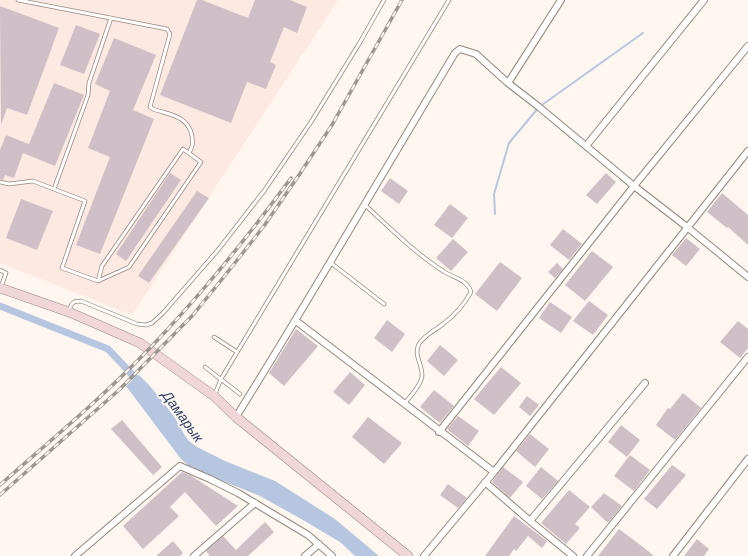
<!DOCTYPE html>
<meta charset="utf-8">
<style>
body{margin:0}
canvas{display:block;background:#fef6ef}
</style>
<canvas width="748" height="556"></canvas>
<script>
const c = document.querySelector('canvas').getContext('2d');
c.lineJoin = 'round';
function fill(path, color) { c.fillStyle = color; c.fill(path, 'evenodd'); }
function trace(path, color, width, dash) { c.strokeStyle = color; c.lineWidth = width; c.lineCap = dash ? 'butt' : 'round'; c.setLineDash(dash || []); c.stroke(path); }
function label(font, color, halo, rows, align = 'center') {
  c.font = font + ' "Space Grotesk",sans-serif'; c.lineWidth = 4; c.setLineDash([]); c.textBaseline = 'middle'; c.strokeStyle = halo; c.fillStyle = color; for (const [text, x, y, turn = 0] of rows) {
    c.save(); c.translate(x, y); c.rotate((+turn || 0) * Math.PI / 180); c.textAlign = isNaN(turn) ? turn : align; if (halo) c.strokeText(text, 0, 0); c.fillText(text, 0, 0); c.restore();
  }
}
fill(new Path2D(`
 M0 0H338L132 315 0 263Z`), '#fde9e1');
fill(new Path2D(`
 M139 375 148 384 161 399 175 418 184 434 189 441 197 447 225 461 275 481 335 519 379 556H355L340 542 303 520 260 496 198 471 189 466 181 459 126 386Z`), '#b6c6e1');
trace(new Path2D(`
 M495 214 494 194 509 143 539 107 643 33`), '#b6c6e1', 2);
trace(new Path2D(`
 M0 306 108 349 141 384`), '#b6c6e1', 7);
fill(new Path2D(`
 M197 0H202L248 18 255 0H290L307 7 297 33 284 27 270 62 276 65 266 89 247 82 231 123 160 95Z
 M0 6 59 28 27 115 7 108 1 125Z
 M76 25 100 34 84 74 60 65Z
 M114 38 156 55 133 110 154 119 100 254 76 245 110 157 88 148 110 91 95 84Z
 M54 83 84 95 55 166 23 153 14 178 5 175 3 180 0 179V150L6 135 29 144Z
 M170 173 181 180 126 261 116 254Z
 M606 173 616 182 597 204 586 195Z
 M390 178 408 191 399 204 381 191Z
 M197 191 209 198 149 283 138 276Z
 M722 193 748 215V245L728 227 727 228 707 212Z
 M21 199 53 211 37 250 6 238Z
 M450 204 468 218 452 238 434 225Z
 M563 229 582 244 569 260 550 245Z
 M686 238 700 249 686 266 672 255Z
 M453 239 468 252 451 271 436 258Z
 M592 251 613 267 585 301 565 285Z
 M500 262 522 278 497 311 475 294Z
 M557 263 563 269 555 278 548 272Z
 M589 301 608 315 593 335 573 321Z
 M550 302 572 317 561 333 539 318Z
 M387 320 405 334 392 352 374 338Z
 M738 321 748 329V348L740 358 720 342Z
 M296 329 318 346 284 386 269 373Z
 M440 345 458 360 444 376 427 361Z
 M501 367 521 383 494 415 474 399Z
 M350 372 365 385 349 405 333 392Z
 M434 390 454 406 440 423 420 407Z
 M683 393 701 408 675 440 656 425 668 408 670 409Z
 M527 396 539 405 530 416 519 407Z
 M458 416 479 431 468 446 447 429Z
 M368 417 402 443 384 464 352 437Z
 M122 420 162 467 153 475 111 429Z
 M621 425 640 440 627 457 608 442Z
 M530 434 549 449 535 467 516 451Z
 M630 455 650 470 634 491 614 476Z
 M672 465 686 475 657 509 644 499Z
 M503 467 523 482 510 498 492 482Z
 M541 467 558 481 542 499 526 486Z
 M182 472 190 475 238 506 216 526 185 492 170 507 179 516 143 549 123 526Z
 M448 484 467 498 458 508 440 495Z
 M569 490 590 507 575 524 580 528 566 544 541 523Z
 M604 493 622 506 608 523 591 507Z
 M514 516 547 541 542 548 528 536 516 551 514 549 509 556H485Z
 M265 522 274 532 248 556H210L206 551 223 536 236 550Z
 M619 529 643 547 654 556H598Z
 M697 539 709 549 704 556H684Z
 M173 541 183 553 180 556H156Z`), '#cfbfc6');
const lane = new Path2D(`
 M18 0 167 29 170 34 150 107 153 109C169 115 188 115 192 136 193 145 193 145 189 153
 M0 182 9 184 33 181 85 201 62 268 98 281 129 267 201 162 183 149 102 266 98 281
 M54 189 88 95 89 83 111 18
 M365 205C390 228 415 253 443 271 453 278 467 279 471 292 464 305 455 315 443 324 436 330 424 335 419 344 413 355 423 365 422 376 422 384 409 398 404 404
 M331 263 384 304
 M0 270 6 273 1 287
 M69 310C72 303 73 301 81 301L137 324 146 325 152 323 163 313 218 250 264 191 311 122 359 44 384 0
 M214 337 237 352
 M205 367 240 394
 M215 394 221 379 449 0`);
const street = new Path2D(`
 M508 83 561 0
 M586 146 704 0
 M296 321 494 472
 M236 417C311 297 382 174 455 53L460 49 476 54 508 83 539 107 634 186 687 227 748 277
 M439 432 634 186 748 46
 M485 482 530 521 573 556
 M530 521 645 383
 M75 556 180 466 210 479 238 493 308 535 332 556
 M194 556 255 503
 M305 556 319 544
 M424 556 494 472 748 151
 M587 556 748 357
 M673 556 748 459`);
const secondary = new Path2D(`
 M0 288 69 312 140 343 214 396 236 417 408 556`);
trace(lane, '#94887e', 4.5);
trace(street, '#94887e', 8);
trace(secondary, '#94887e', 10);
trace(lane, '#fff', 3);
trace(street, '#fff', 6);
trace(secondary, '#f1d6d9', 9);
const rail = new Path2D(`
 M0 485C51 440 103 397 150 348 201 295 247 238 291 178
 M0 495 119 390 192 316 223 278 264 226 299 175 332 125 402 0`);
trace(rail, '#9c9690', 3.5);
trace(rail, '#fef6ef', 2, [6]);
label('italic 14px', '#2d4269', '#fef6ef', [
 ["Дамарык",182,417,54]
]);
</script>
